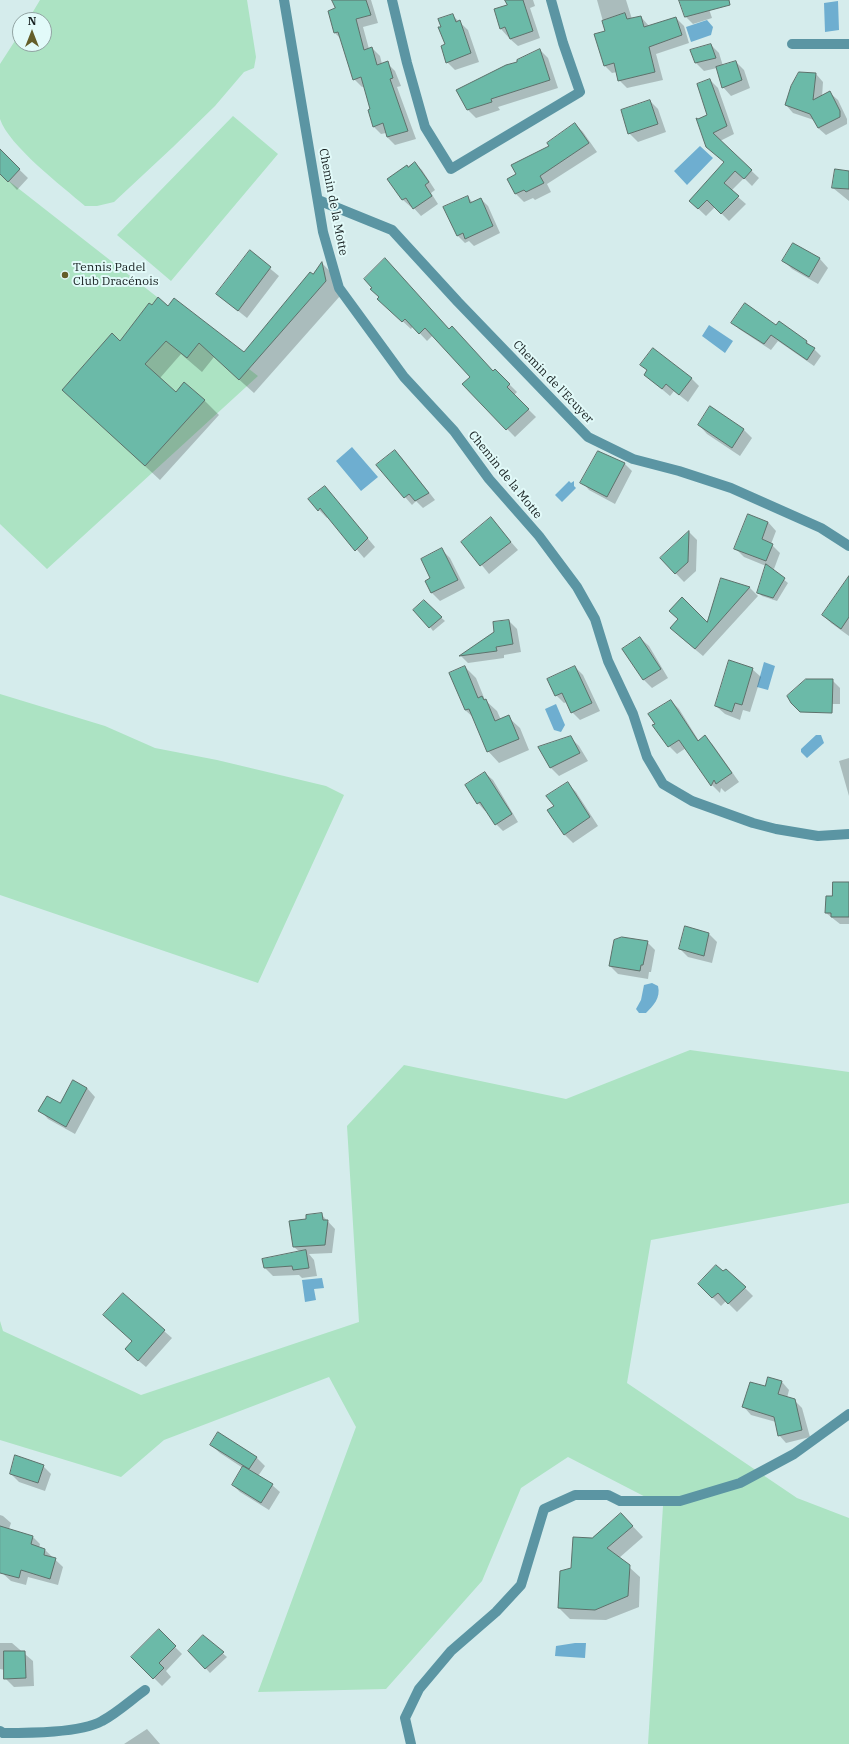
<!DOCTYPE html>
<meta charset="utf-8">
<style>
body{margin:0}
#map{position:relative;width:849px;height:1744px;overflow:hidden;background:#d5ecec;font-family:"IBM Plex Serif",serif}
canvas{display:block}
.north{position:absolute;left:12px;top:12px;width:40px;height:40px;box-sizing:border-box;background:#e2faf9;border:1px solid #91a3a2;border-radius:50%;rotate:0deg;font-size:11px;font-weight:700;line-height:16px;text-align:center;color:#172020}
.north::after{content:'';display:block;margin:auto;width:14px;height:18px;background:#645e2a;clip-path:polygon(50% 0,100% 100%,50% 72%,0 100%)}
</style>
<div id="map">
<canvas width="849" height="1744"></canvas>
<div class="north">N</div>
</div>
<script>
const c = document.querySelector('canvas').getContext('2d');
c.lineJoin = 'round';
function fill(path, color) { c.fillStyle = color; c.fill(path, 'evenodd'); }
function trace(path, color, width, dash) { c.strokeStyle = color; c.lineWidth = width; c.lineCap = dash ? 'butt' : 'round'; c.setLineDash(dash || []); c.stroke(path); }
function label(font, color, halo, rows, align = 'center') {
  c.font = font + ' "IBM Plex Serif",serif'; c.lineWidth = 4; c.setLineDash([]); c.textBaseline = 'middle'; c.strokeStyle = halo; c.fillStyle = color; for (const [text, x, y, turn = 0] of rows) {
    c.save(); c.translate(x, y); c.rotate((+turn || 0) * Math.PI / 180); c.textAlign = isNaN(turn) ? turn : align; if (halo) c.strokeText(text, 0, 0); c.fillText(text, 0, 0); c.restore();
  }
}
fill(new Path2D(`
 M40 0H247L256 57 254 68 244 72 215 106 173 147 114 202 97 206H85C62 186 9 146 0 119V64L20 33V44H44V20H28Z
 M233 116 278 154 171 281 117 235Z
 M0 174 258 376 47 569 0 524Z
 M0 694 105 726 155 748 217 760 326 786 344 795 258 983 0 895Z
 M690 1050 849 1072V1203L651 1240 627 1383 797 1498 849 1518V1744H648L663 1506 568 1457 521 1488 482 1581 386 1689 258 1692 356 1427 329 1377 164 1440 121 1477 0 1440V1321L3 1331 141 1395 359 1322 347 1126 404 1065 566 1099Z`), '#ace3c3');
fill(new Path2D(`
 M838 1 839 30 825 32 824 3Z
 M707 20 713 27 711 35 691 42 686 27Z
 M700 146 713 158 687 185 674 171Z
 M709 325 733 341 725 353 702 336Z
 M352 447 378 477 361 491 336 461Z
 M569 481 571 483 574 481V486L576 488 562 502 555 495Z
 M764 662 775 666 768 690 757 687Z
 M556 704 565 725 561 732 554 730 545 709Z
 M816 735H821L824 743 807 758 801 752V749Z
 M652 983 658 986C661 998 653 1006 646 1013H639L636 1009 641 1000 644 985Z
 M322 1278 324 1288 314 1289 316 1300 305 1302 302 1280Z
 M575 1643H586L585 1658 555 1656 556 1646Z`), '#6eaed0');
fill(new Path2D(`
 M333 0H371L378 23 363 27 369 49 372 48 380 56 382 64 387 63 395 71 401 86 397 87 416 139 395 145 387 137 386 133 381 134 373 126 372 109 365 86 362 87 354 79 341 39 335 33 329 11 336 9Z
 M506 0H533L535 6 530 8 540 38 518 46 510 39 501 29 495 10 508 6Z
 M597 0H626L632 19 641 17 649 26 676 18 684 26 689 43 656 54 663 80 627 88 619 80 617 72 612 73 604 65 606 32Z
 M680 0H706L712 18 693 24 686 17Z
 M452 15 468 30 479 62 455 70 447 62 446 45 442 27Z
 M711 45 719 53 723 66 736 62 744 70 750 88 731 96 723 87 717 68 704 71 696 63Z
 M540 50 548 58 558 88 498 107 500 110 476 118 468 110 457 90 519 63Z
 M816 74 823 82 822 97 830 93 838 100 847 119V124L826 135 818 128 814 120 793 113 786 105Z
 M710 80 718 88 734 134 720 141 759 178 752 186 744 178 731 191 746 204 729 221 715 207 706 216 690 201 728 164 712 151 709 116Z
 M650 101 658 109 666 132 638 142 629 133Z
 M575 124 583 132 597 152 547 184 551 192 535 200 533 198 524 202 516 194 508 179 517 175Z
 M0 151 28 178 17 190 0 172Z
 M415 163 422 170 435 190 431 193 438 204 421 216 412 206 411 207 403 200 388 179Z
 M849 172V201L833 188Z
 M468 197 473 203 481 199 488 206 500 233 474 246 469 241 465 243 458 236Z
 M794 244 820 259 828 268 818 284 792 269 784 261Z
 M250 252 279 276 247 318 217 294Z
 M322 263 336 278 340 296 254 393 214 357 202 372 181 354 160 378 176 394 204 400 219 415 160 480 63 390 121 342 152 306 168 307 245 354Z
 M386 306 449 330 493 372 495 370 517 392 514 395 536 417 515 437 464 385 471 378 433 335 427 341 413 326 411 329Z
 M733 322 776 327 780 322 807 342 821 356 814 366 778 341 771 350 739 329Z
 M642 365 691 378 699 386 688 402 674 391 670 396 645 375 648 371Z
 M711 407 744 430 752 438 740 456 707 434 699 425Z
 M395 451 402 458 435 500 423 508 416 501 412 505 377 465Z
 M599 452 625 464 632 471 615 504 589 490 582 482Z
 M325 487 375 547 364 558 329 517 327 518 319 510Z
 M491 519 518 550 489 574 463 542Z
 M768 522 776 531 771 544 780 553 774 569 770 568 788 583 777 601 762 596 758 592 766 566 744 557 736 549Z
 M689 532 697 540 696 571 684 582 661 558Z
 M442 550 450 558 465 588 440 601 432 593 426 581 432 578Z
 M849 578V636L831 623 823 615Z
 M722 579 750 588 758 596 703 656 679 636V620L670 611 707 624Z
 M424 602 445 621 433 631 430 627Z
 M509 621 517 629 521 652 504 655V658L468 663 461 656Z
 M640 638 649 646 668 678 652 688 644 680 623 649Z
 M465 667 476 678 485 700 497 711 501 720 508 717 520 728 529 750 499 763 488 751 474 718 465 710Z
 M575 667 583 675 600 711 580 720 572 712 567 702 564 703 556 695Z
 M752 669 761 677 750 712 743 710 740 720 725 714 716 706Z
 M832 680 840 688V704H796Z
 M671 701 679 709 699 741 705 737 713 745 739 782 725 792 721 788 720 793 712 785 686 748 677 754 669 746 656 724Z
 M571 738 579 746 588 761 559 776 551 768 540 748Z
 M849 758V796L839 761Z
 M485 773 493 780 518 822 503 831 496 824 487 810 485 811 478 803 466 786Z
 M568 784 576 792 598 826 573 843 565 835 548 810 555 807Z
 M849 883V924H840L826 913Z
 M686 928 709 934 717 942 712 963 688 957 680 949Z
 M647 942 655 950 651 972H649L648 979 618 974 610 966Z
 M73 1081 87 1088 95 1097 75 1134 48 1119 40 1110 60 1105Z
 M321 1214 335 1229 332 1253 309 1254 314 1260 317 1276 302 1278 299 1275 273 1276 265 1268 300 1252 294 1247 307 1220Z
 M699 1284 745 1288 753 1296 737 1312 726 1301 721 1306Z
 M164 1331 172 1338 146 1367 134 1357 133 1341Z
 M768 1378 782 1382 789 1390 787 1398 794 1400 802 1408 810 1437 786 1443 779 1435 776 1422 751 1415 744 1407 765 1387Z
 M211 1445 256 1457 265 1466 258 1476 272 1485 280 1492 269 1510 240 1492 233 1485 243 1468 220 1453Z
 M43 1466 51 1474 45 1491 19 1482 11 1474Z
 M621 1514 643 1537 619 1558 640 1577 639 1607 606 1620 570 1619 559 1608 591 1539Z
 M0 1515 3 1516 11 1523 9 1529 33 1537 40 1544 39 1548 45 1550 63 1567 58 1585 28 1577 26 1585 11 1581 0 1571Z
 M159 1631 182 1654 166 1671 171 1677 162 1686 133 1657Z
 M203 1636 227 1657 210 1673 190 1651Z
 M0 1643H12L33 1661 34 1686 14 1687 5 1678V1670L0 1669Z
 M147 1729 160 1744H124Z`), '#0003');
const building = new Path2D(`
 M332 0H366L371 15 356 19 364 50 372 47 377 65 388 61 393 78 390 79 408 131 387 137 383 123 373 127 368 110 370 109 361 77 353 80 338 32 334 33 328 11 335 8Z
 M505 0H523L533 31 510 39 505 27 500 29 494 9 507 5Z
 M679 0H729L730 5 685 17Z
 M625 13 627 19 641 16 644 27 676 17 682 35 649 47 655 72 618 81 614 63 604 66 594 34 605 31 602 21Z
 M453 14 456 22 460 20 471 53 446 63 441 46 445 44 438 27H441L438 19Z
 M711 44 716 58 695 63 690 50Z
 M540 49 550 80 491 99 492 102 467 110 456 90 506 65 517 62V60Z
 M736 61 742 80 722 88 716 67Z
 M799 72 816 73 813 100 830 91 840 111V117L818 128 810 114 785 105 791 86Z
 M710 79 727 126 713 133 752 170 744 179 735 171 724 183 739 196 721 214 707 200 698 209 689 201 724 162 706 147 696 118 698 119 707 115 697 84Z
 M650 100 658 124 628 134 621 110Z
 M575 123 589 143 540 176 544 183 526 192 524 190 515 194 507 179 516 174 511 165 549 146 547 143Z
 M0 149 20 169 8 182 0 174Z
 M415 162 429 182 425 185 432 196 413 209 406 198 402 200 387 179 407 165 408 167Z
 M835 169 849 171V189L832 188Z
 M468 196 470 203 481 198 493 226 465 239 463 233 457 236 443 207Z
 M793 243 820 258 809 277 782 261Z
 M250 250 271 267 238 311 216 294Z
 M385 258 449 329 452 326 493 371 495 369 510 384 507 387 529 409 506 430 462 384 470 377 425 328 419 334 405 319 402 322 377 299 379 297 370 289 372 288 364 279Z
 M322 262 326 281 239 380 199 343 187 358 166 341 145 364 176 392 184 382 205 400 145 466 62 390 112 333 120 341 149 303 152 305 158 297 168 306 174 298 244 352 310 272 313 274Z
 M745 303 776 325 779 321 807 341 806 343 815 348 807 360 771 335 764 344 731 323Z
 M653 348 692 378 679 395 666 384 662 389 644 375 647 370 640 365Z
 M710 406 744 429 732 448 698 425Z
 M395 450 429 493 415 501 409 494 404 498 376 465Z
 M598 451 625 463 607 497 580 483Z
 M325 486 368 538 355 551 320 508 318 511 308 499Z
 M748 514 768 522 762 539 773 544 766 561 734 549Z
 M491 517 511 542 480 566 461 542Z
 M689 531 688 562 675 574 660 558Z
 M442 548 458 580 431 593 425 581 430 578 421 559Z
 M766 564 785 578 773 598 757 593Z
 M849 576V617L841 629 822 615Z
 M721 578 750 587 695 649 670 628 678 619 669 611 682 597 707 622Z
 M424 600 442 617 429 628 413 610Z
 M509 620 513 644 496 647 497 651 459 656 494 632 493 622Z
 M640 637 661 669 643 680 622 649Z
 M729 660 753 668 742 705 735 703 732 712 715 706Z
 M465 666 478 698 482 696 484 700 486 699 495 721 509 715 519 739 487 752 469 709 465 710 449 673Z
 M575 666 592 703 571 713 562 693 555 696 547 679Z
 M806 679H833L832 713 800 712 791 703 787 696Z
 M671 700 698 741 705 735 732 773 716 784 714 780 711 786 679 740 668 747 652 725 655 724 648 714Z
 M571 736 580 753 550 768 538 747Z
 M485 772 512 814 495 825 480 802 477 804 465 785Z
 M568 782 590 817 564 835 547 810 554 806 546 796Z
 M833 882H849V917H831V913H825L826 896H832Z
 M685 926 709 933 704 956 679 949Z
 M622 937 648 941 643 965H641L640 971 609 966 614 940Z
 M73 1080 87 1088 66 1127 38 1111 47 1096 60 1103Z
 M322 1213 323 1220H328L325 1245 293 1247 289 1221 306 1219V1215Z
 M306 1250 309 1268 293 1270 292 1266 264 1268 262 1259Z
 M716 1265 723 1271 726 1269 746 1287 728 1304 718 1293 712 1298 698 1284Z
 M123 1293 165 1330 138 1361 125 1349 132 1341 103 1315Z
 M768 1377 782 1381 778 1394 795 1399 802 1430 778 1436 774 1417 742 1407 750 1382 765 1386Z
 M218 1432 257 1457 249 1469 210 1445Z
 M15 1455 44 1465 38 1483 10 1474Z
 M243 1466 273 1484 261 1503 232 1485Z
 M621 1513 633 1526 607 1548 630 1565 628 1596 595 1610 558 1608 560 1571 571 1568 573 1537 592 1538Z
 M0 1526 33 1536 31 1544 45 1549 44 1555 56 1558 50 1579 21 1570 19 1578 0 1573Z
 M159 1629 176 1646 159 1663 164 1668 153 1679 131 1657Z
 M203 1635 224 1652 205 1669 188 1651Z
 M4 1651H25L26 1678 4 1679Z`);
fill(building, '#6bbaa8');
trace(building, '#5d716b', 1);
trace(new Path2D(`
 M0 1731 3 1733C28 1733 81 1733 102 1721 117 1713 131 1700 145 1690`), '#5b95a3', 10);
trace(new Path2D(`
 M284 0 323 232 339 288 404 377 454 431 489 479 539 536 577 587 595 619 608 661 633 714 647 757 663 784 692 801 753 823 776 829 818 836 849 834
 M392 0 407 63 425 127 451 169 580 92 563 43 551 0
 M792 44H849
 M318 200 392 230 458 302 588 437 633 459 679 471 731 488 821 528 849 546
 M411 1744 405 1718 419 1689 451 1651 496 1612 521 1585 544 1509 575 1495H608L620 1501H680L740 1483 794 1454 849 1414`), '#5b95a3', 10);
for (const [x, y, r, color] of [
 [65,275,4,"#645e2a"]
]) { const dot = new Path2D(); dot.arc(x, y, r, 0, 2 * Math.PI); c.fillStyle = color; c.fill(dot); trace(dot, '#e2faf9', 1.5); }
label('12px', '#172020', '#e2faf9', [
 ["Chemin de la Motte",333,202,79],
 ["Chemin de l'Ecuyer",553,382,46],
 ["Chemin de la Motte",505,475,51]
]);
label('12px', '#172020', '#e2faf9', [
 ["Tennis Padel",73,268],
 ["Club Dracénois",73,282]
], 'left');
</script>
